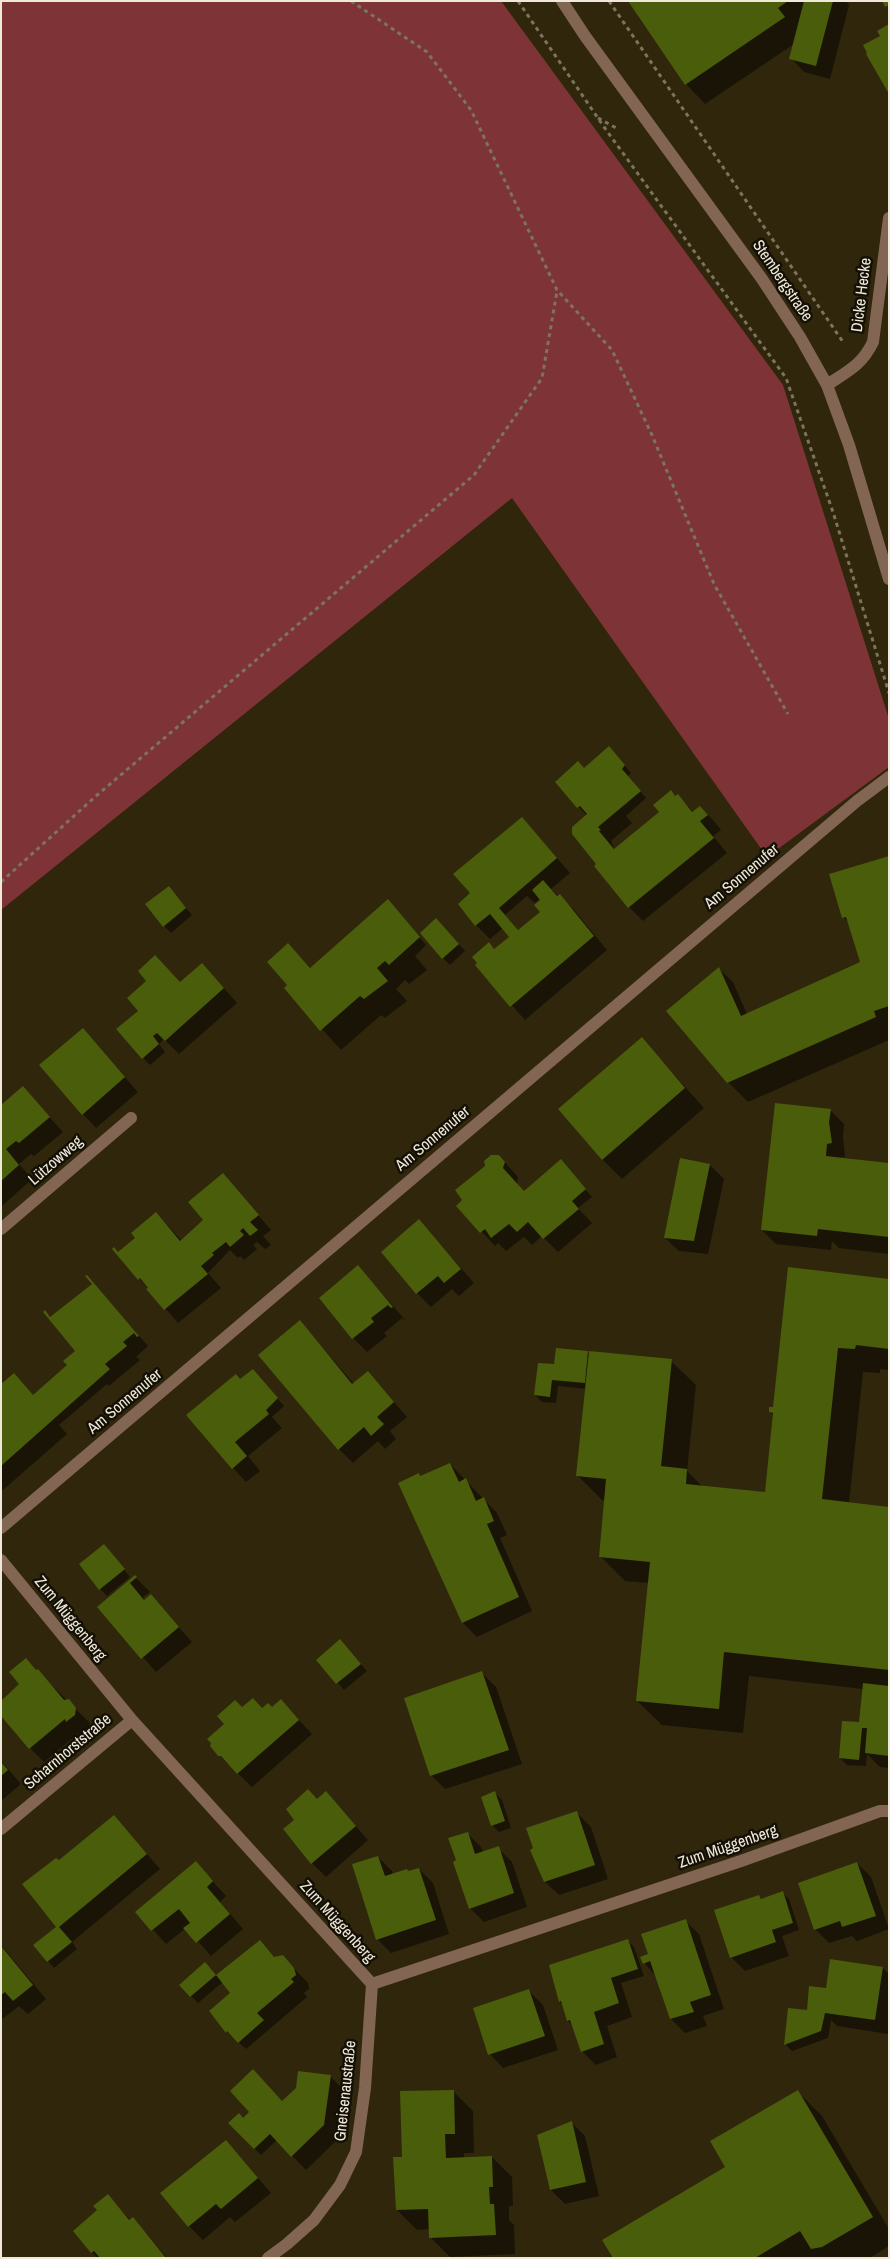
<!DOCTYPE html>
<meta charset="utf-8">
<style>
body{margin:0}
#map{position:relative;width:890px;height:2259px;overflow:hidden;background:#30260c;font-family:"Archivo Narrow",sans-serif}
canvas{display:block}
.frame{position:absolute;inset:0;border:2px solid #efe9da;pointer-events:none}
</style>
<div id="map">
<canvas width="890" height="2259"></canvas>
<div class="frame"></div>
</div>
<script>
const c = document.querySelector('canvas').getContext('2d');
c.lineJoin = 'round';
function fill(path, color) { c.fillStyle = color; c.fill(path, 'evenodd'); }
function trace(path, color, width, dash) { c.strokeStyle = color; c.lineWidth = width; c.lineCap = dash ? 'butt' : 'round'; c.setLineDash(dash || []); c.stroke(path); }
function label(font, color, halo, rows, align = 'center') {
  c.font = font + ' "Archivo Narrow",sans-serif'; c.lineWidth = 5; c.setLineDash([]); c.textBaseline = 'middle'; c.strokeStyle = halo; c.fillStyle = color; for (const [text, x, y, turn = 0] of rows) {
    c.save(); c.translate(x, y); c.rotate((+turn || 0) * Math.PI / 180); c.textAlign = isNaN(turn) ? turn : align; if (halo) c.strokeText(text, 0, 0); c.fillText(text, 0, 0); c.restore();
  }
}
fill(new Path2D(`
 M1 1H501L783 385 889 719V767L767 857 512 498 1 910Z`), '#7e3436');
fill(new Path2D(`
 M629 1H846L849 5 830 79 804 72 791 58 794 44 705 104 686 84Z
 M616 755 631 773 628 776 646 798 626 816 632 823 611 841 615 850 678 796 694 813 700 807 714 821 721 830 713 836 727 853 643 921 629 907 598 864 587 816 556 782Z
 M522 818 570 873 551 889 574 910 607 950 525 1020 476 965 511 937 503 928 490 939 476 925 472 894ZM544 895 541 912 519 931 505 915 527 896 535 903Z
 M889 857V1040L748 1102 728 1082 719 969 733 982 747 1014 861 963 849 923 843 917Z
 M169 888 192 915 171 933 164 926Z
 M395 908 426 945 415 956 427 970 409 984 405 980 396 989 407 1001 385 1018 381 1015 341 1050 285 988 288 986V945L311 968Z
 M443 927 465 951 450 965 443 958Z
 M215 978 237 1003 179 1054 164 1039 159 1044 165 1052 150 1065 143 1058 138 1013 181 983Z
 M83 1030 138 1092 96 1128 83 1114Z
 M642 1039 704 1108 622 1179 602 1159Z
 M23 1088 63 1132 34 1156 31 1154 19 1164 32 1179 1 1207V1107Z
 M830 1110 844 1124 843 1137 845 1157H839L889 1164V1254L839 1248 832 1241 831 1250 776 1244 762 1230Z
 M499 1156 518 1177 517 1183 524 1192 567 1168 592 1197 578 1208 592 1223 558 1252 542 1236 532 1245 524 1237 506 1251 498 1243 495 1246 458 1206Z
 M710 1165 724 1179 708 1254 679 1251 665 1238Z
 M223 1174 271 1230 263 1236 271 1245 265 1249 257 1242 253 1245 257 1249 244 1260 240 1256 238 1258 230 1250 208 1273 221 1288 178 1323 118 1254 137 1239 156 1213 182 1241 203 1222Z
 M419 1221 474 1283 459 1296 452 1289 431 1307 417 1293Z
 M358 1266 406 1321 402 1318 384 1333 387 1336 367 1352 353 1338 321 1298Z
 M889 1280V1370L880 1369V1373L863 1372 849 1503 889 1508V1768L880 1767 867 1754 866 1766 847 1765 840 1758 860 1724 863 1689 749 1676 743 1733 662 1725 637 1701 649 1583 625 1581 600 1556 606 1500H602L577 1475 586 1389 558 1386 556 1403 542 1402 535 1395 555 1366 587 1352 590 1355 671 1361 696 1385 687 1471 703 1487 766 1494 774 1416 770 1412Z
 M93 1284 148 1346 136 1357 140 1360 109 1386 107 1384 59 1425 67 1434 3 1490 1 1488V1386L33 1396 68 1365 75 1353Z
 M300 1322 354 1384 368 1372 407 1417 390 1431 396 1439 385 1449 378 1441 353 1463 339 1449Z
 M259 1377 284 1406 272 1417 282 1428 248 1456 260 1471 246 1482 233 1468 241 1380Z
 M450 1464 497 1513 507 1535 500 1538 532 1611 477 1637 463 1623 400 1483 419 1475 421 1477Z
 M110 1552 130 1577 107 1596 100 1589Z
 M135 1577 150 1592 143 1597 145 1601 151 1596 192 1642 156 1672 99 1607Z
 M340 1641 367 1671 344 1690 318 1660Z
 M26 1660 90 1723 88 1729 81 1735 79 1733 44 1762 30 1748 21 1684Z
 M482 1673 496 1687 522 1764 445 1789 431 1775Z
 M281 1701 312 1734 252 1787 219 1755 242 1709H272Z
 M1 1761 21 1784 1 1801Z
 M326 1792 368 1840 326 1877 312 1863 317 1800Z
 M495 1793 502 1800 511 1828 499 1832 492 1825Z
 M577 1813 591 1827 608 1879 559 1895 545 1882Z
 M114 1816 160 1869 72 1942 77 1949 54 1968 48 1961 58 1927 59 1862Z
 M467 1833 481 1847 483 1853 498 1848 512 1862 527 1907 484 1922 470 1908 458 1861Z
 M378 1857 392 1871 393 1875 419 1869 433 1883 449 1934 391 1953 377 1939Z
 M196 1863 226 1896 220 1902 243 1929 211 1956 186 1928 166 1944 137 1912Z
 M857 1863 871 1877 889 1929 857 1941 852 1936 829 1943 815 1929Z
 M782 1893 789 1899 799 1930 782 1936 789 1956 745 1971 731 1957 759 1896 763 1900Z
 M685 1921 699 1934 724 2009 703 2016 707 2026 685 2033 671 2019 656 1976 644 1963Z
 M627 1940 634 1947 644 1976 621 1983 632 2017 607 2026 617 2057 596 2065 582 2051 573 2026 568 2021 563 2005 560 2002 550 1966Z
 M260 1942 275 1958 282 1956 308 1983 309 1989 304 1993 307 1997 246 2049 227 2032 232 1993 223 1982 198 2003 191 1996 212 1971 216 1976Z
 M1 1945 46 1999 28 2014 19 2006 1 2020Z
 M831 1960 883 1968 889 1974 888 2034 837 2026 831 2020 828 2038 792 2051 785 2044 808 2012 826 1991Z
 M529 1991 543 2005 558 2050 503 2068 490 2054Z
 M330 2076 344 2090 338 2139 306 2170 277 2140 261 2155 230 2123 244 2119 249 2114 283 2102Z
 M453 2091 473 2111 474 2153H464V2158L492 2157 512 2177 513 2206H509V2220L514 2225 515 2254 450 2257 430 2237V2229L417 2230 397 2210 403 2158Z
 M797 2091 822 2116 889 2229V2246L870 2258H614L727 2167Z
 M572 2123 585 2136 599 2196 565 2204 551 2190Z
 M226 2141 271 2193 235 2222 230 2217 203 2240 189 2226Z
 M108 2196 131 2221 133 2219 146 2233 167 2258H98L92 2252 98 2211Z`), '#0007');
fill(new Path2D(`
 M628 1H788L778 8 785 17 685 85Z
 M804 1H833L816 66 789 59Z
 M882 1H889V5L885 7Z
 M889 24V94L866 54 867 53 863 45 880 36 877 31Z
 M609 746 625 765 622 769 641 791 598 827 601 830 599 831 614 849 659 812 653 805 671 790 675 796 678 794 692 812 700 806 708 815 700 821 714 838 628 908 594 866 596 864 572 834V827L587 814 580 806 577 808 555 782 578 761 584 768Z
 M522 817 557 858 499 908 518 930 540 912 534 905 540 900 532 890 543 880 557 896 560 894 594 936 510 1007 475 965 477 963 472 957 489 942 494 949 509 937 490 914 475 926 458 904 470 893 453 874Z
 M889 856V1006L874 1011 876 1017 727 1083 666 1011 719 967 741 1016 860 962 846 917 842 918 829 874Z
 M169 886 186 908 163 927 145 904Z
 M388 899 420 937 389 965 385 961 377 968 388 981 364 999 360 996 320 1031 284 988 287 985 267 962 288 943 310 968Z
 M436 918 459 944 442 959 420 933Z
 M155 955 180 982 202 963 224 988 165 1041 157 1033 153 1036 159 1044 142 1059 116 1029 138 1011 127 998 146 981 138 971Z
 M83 1028 125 1077 82 1115 39 1065Z
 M642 1037 685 1088 602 1160 558 1109Z
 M23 1086 50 1117 19 1143 16 1141 6 1149 19 1165 1 1181V1105Z
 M775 1103 831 1109 829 1122 832 1143 827 1144 826 1156 889 1163V1237L818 1229 817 1236 761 1230Z
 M491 1155H499L505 1162 503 1168 524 1191 561 1159 586 1189 572 1201 579 1209 543 1239 528 1222 517 1232 509 1224 491 1238 485 1229 480 1233 456 1206 462 1200 455 1190 485 1166 484 1161Z
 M680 1158 710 1164 694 1241 664 1238Z
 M223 1173 259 1215 250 1222 258 1230 250 1236 243 1228 240 1231 244 1235 230 1247 226 1242 212 1253 214 1255 201 1266 208 1274 164 1310 146 1289 148 1288 140 1278 138 1280 112 1249 114 1247 118 1252 135 1238 131 1233 156 1212 180 1241 203 1220 188 1202Z
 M419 1219 461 1269 444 1283 438 1276 416 1294 381 1252Z
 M358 1265 393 1307 391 1308 388 1305 371 1318 374 1322 352 1339 319 1298Z
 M788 1267 889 1279V1349L856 1345 855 1349 838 1348 822 1499 889 1507V1670L724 1652 719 1709 636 1701 650 1562 599 1557 606 1479 576 1476 589 1351 672 1359 661 1466 687 1469 686 1484 765 1492 773 1413 769 1412V1407H773Z
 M87 1275 139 1336 137 1337 134 1333 123 1342 127 1346 105 1364 110 1369 1 1466V1384L14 1373 33 1395 67 1365 63 1361 75 1351 43 1312 45 1310 50 1317 92 1284 85 1276Z
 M300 1320 352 1384 368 1371 394 1402 377 1417 384 1424 371 1436 364 1427 338 1450 258 1355Z
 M556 1348 588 1351 585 1383 552 1380 550 1397 534 1395 538 1363 554 1364Z
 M253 1369 278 1398 266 1410 269 1414 235 1442 247 1456 232 1469 186 1415 236 1374 240 1379Z
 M450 1463 459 1482 466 1478 476 1501 484 1497 494 1521 487 1524 519 1597 462 1623 398 1483 419 1473 420 1476Z
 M104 1544 125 1569 99 1590 79 1564Z
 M135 1575 137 1577 130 1583 144 1600 151 1594 179 1627 141 1659 97 1607Z
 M340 1639 361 1664 336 1684 316 1660Z
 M26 1658 36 1670 38 1669 64 1700 69 1699 76 1708 75 1715 66 1722 65 1719 29 1749 1 1716V1701L19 1684 9 1672Z
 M482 1671 509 1750 430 1776 404 1698Z
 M863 1683 889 1686V1756L865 1753 867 1728H862L859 1760 839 1758 842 1721 859 1722Z
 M253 1698 262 1708 268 1703 272 1707 281 1699 299 1720 237 1774 221 1756H218L210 1746 211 1743 207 1739 224 1724 217 1716 235 1700 242 1707Z
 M1 1762 8 1770 1 1776Z
 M308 1789 317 1799 326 1791 356 1826 311 1864 283 1829 294 1820 286 1809Z
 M495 1791 505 1821 491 1826 481 1797Z
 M577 1811 595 1865 544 1882 530 1850 533 1848 526 1828Z
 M114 1815 147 1854 59 1927 72 1942 47 1962 33 1945 56 1927 22 1884 56 1858 59 1860Z
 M468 1832 475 1854 499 1846 514 1893 469 1909 453 1862 456 1860 448 1838Z
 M378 1856 385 1876 407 1869 408 1871 419 1868 436 1920 376 1940 352 1864Z
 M196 1861 213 1881 207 1887 230 1914 196 1943 183 1928 190 1923 179 1909 151 1931 135 1912Z
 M857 1862 876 1916 842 1927 840 1921 814 1930 798 1883Z
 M783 1891 793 1923 772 1930 776 1942 730 1958 714 1910 759 1895 761 1899Z
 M686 1919 711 1995 690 2002 694 2012 670 2019 650 1961 643 1964 640 1957 648 1954 641 1934Z
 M628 1939 638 1969 611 1978 619 2003 594 2012 604 2044 581 2052 570 2020 567 2021 561 2001 559 2002 549 1965Z
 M260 1940 274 1957 283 1955 294 1968 296 1975 291 1979 294 1982 257 2013 264 2020 238 2043 227 2031 226 2033 209 2011 230 1993 216 1975Z
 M1 1946 33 1985 13 2001 5 1992 1 1995Z
 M830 1959 883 1967 875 2020 825 2013 821 2031 784 2045 788 2008 807 2010 809 1986 826 1988Z
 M205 1962 216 1975 190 1997 179 1985Z
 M529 1989 545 2036 488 2055 473 2008Z
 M253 2069 282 2101 296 2088 298 2071 331 2075 324 2125 291 2157 270 2134 254 2149 228 2123 239 2113 243 2118 249 2112 230 2091Z
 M454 2090 455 2134H445L446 2158 492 2156 493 2187H489L490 2204H494L496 2235 429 2238 428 2209 396 2210 393 2157H402L400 2091Z
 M798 2090 873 2217 822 2247 811 2249 800 2231 755 2258H613L602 2240 725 2167 710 2141Z
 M572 2121 586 2182 550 2190 537 2135Z
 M226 2140 258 2178 221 2209 216 2204 188 2227 160 2193Z
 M108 2194 129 2220 133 2217 166 2258H100L94 2251 91 2253 73 2231 97 2210 93 2206Z`), '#4a5d0a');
trace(new Path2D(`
 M351 1 427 52 471 110 557 290 612 350 652 435 714 584 788 714
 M518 1 604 127 786 378 833 512 889 693
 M609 1 843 342
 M598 118 618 129
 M1 882 96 796 474 475 542 378 557 291`), '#7c745e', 3, [4, 4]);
trace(new Path2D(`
 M562 1 585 36 762 279 800 337 827 385 849 445 889 579
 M827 385C848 371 862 365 873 342L889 218
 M1 1229 131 1118
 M1 1528 857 801 889 777
 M1 1560 132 1720 372 1984 741 1861 880 1811H889
 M1 1829 132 1720
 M268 2258 287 2244 314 2220 340 2185 356 2152 365 2088 372 1984`), '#826552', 12);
label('16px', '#efe9da', '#141006', [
 ["Stembergstraße",782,281,56],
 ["Dicke Hecke",862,295,-83],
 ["Am Sonnenufer",742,877,-40],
 ["Am Sonnenufer",433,1139,-40],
 ["Lützowweg",56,1161,-41],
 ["Am Sonnenufer",125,1402,-40],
 ["Zum Müggenberg",70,1619,51],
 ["Scharnhorststraße",68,1752,-40],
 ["Zum Müggenberg",728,1847,-19],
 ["Zum Müggenberg",337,1922,48],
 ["Gneisenaustraße",346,2091,-84]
]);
</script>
